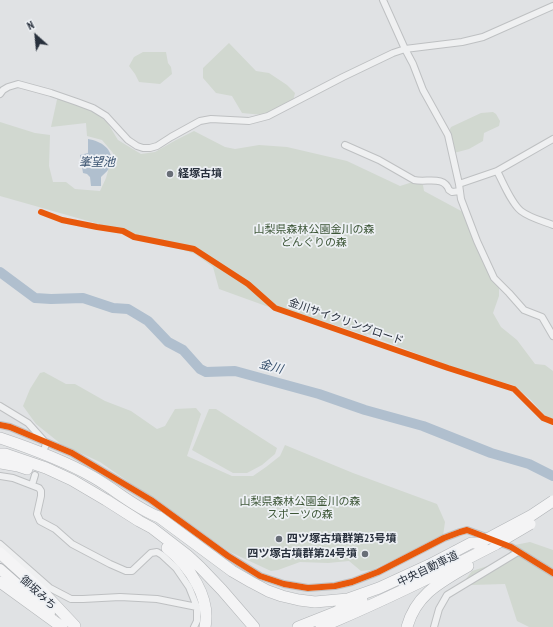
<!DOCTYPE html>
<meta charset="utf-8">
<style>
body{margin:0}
#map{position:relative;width:553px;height:627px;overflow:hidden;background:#e0e2e4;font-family:"PT Sans Narrow",sans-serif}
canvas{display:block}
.north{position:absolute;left:16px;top:16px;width:40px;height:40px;-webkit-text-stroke:3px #edf0f4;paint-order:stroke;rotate:333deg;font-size:11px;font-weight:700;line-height:16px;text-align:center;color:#28303c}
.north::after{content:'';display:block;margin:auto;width:14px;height:18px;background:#28303c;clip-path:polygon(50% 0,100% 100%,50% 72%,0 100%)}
</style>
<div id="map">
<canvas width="553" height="627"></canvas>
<div class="north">N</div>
</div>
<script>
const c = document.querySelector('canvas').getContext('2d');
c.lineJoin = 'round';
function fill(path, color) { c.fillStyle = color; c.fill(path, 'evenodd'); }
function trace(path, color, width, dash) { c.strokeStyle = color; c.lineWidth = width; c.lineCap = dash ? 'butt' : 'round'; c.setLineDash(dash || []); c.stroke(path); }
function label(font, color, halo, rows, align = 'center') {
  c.font = font + ' "PT Sans Narrow","Noto Sans JP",sans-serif'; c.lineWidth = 3.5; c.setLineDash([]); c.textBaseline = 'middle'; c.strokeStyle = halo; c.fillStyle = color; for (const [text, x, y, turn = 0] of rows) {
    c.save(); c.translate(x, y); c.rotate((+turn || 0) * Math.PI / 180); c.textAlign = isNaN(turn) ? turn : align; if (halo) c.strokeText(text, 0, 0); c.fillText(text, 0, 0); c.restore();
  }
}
fill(new Path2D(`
 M229 43 256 71 269 73 287 85 295 93 293 101 263 115 242 113 232 96 216 93 203 78V68Z
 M143 52H166L168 63 171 67 172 74 160 84 139 82 135 74 129 66 134 57Z
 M58 95 97 114 107 122 118 140 141 154 155 152 176 140 194 131 225 147 235 149 259 145 287 147 347 161 400 186 416 181 423 185 424 191 463 212 478 236 479 251 499 287V296L493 313 501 327 517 340 535 364 545 365 553 371V419L544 415 531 400 513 385 467 373 374 337 364 332 368 336 332 324 266 306 219 289 213 267 195 254 148 238 0 196V122L35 133 50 135 49 166 53 182H66L75 189 100 191 106 178 113 153 102 140 87 136 86 123 51 127Z
 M493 112 496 114 500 121 499 126 484 133 483 141 469 149 454 153 449 131 451 127 481 113Z
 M44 372 66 384H75L105 401 131 411 157 429 165 426 175 409 196 408 201 414 187 456 232 476H253L266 467 280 456 285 445 353 473 437 504 445 522 443 536 372 570 361 571 349 561 328 563 300 562 278 570 271 571 230 552 100 462 61 444 36 424 23 406 30 389 40 373Z
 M209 409H216L277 448 275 454 262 465 247 473H233L192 450Z
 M530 542 553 550V627H529L517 621 505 584 471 585 466 579 472 571 503 561 515 545Z`), '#d1d8d0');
fill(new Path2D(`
 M88 139C101 141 114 149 111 164 110 169 105 173 101 177V186H91L90 177 87 174 83 173 80 155 88 153Z`), '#b0bfce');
trace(new Path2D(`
 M0 272 35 298 51 299 83 298 113 308 128 309 148 321 168 342 183 350 200 369 206 372 235 371 319 394 365 410 423 426 491 453 529 464 553 476`), '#b0bfce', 10);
const minor = new Path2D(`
 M383 0 405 49 413 64 423 90 448 135 459 184 461 199 477 241 494 278 509 293 524 310 542 317 553 336
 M0 94 3 90 8 87 18 84 51 93 77 102 93 108 106 116 128 140 137 146 143 148H150L157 146 171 137 200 121 211 119 249 121 268 116 343 77 393 53 405 49 462 42 483 37 553 6
 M345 145 379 160 414 180C426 183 444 175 449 190L452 192 460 191
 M497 171C503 182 511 203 521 211 530 218 543 221 553 225
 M459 184 497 171 553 139
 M0 406 28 423 46 443 45 447
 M0 425 10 427 72 453 151 500 228 556 260 576 284 584 308 588 335 586 352 582 378 572 444 538 460 532 467 530 489 538
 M0 476 13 478 39 488 41 491V496L37 514 40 521 55 529 72 544 110 564 126 571H132L151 553 157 552 162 555 176 568 189 587 197 607V621L194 627
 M32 485 35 475
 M498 542 511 547 553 573
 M0 544 50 588 71 599H83L120 597 157 599 197 607
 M434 627 439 609 447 595 518 552`);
const trunk = new Path2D(`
 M0 569 50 613`);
const motorway = new Path2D(`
 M0 438C33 449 63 460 93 477 116 490 135 508 159 517L232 571 251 582 268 591 282 596 299 600 315 602 348 599 379 588 429 565 471 543H479
 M0 454H5L46 468 72 480 106 500 139 521 152 528 187 555 200 567 222 590 254 627
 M0 463 18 466 27 469
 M167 548C189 566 211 597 205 627
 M0 553 43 592 75 626
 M0 582 62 627
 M298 627 336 612 362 600
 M321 627C381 602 438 574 496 544
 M407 627C416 594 441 582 468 566`);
trace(minor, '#bec0c2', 8);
trace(trunk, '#b2b5b8', 12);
trace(motorway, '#b2b5b8', 12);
trace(minor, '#eff0f1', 6);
trace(trunk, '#f4f4f5', 10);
trace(motorway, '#f4f4f5', 11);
const motorwayBridge = new Path2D(`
 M485 540 532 515 553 501
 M496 544 530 524`);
trace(motorwayBridge, '#b2b5b8', 12, []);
trace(motorwayBridge, '#f4f4f5', 11);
trace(new Path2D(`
 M41 212 62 220 97 227 123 231 134 237 194 249 248 284 275 308 448 368 514 389 543 418 553 422
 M0 425 10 427 72 453 151 500 228 556 260 576 284 584 308 588 335 586 352 582 378 572 444 538 460 532 467 530 475 533 511 547 553 573`), '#e8590c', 6);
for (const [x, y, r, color] of [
 [170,174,4,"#686e77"],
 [279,539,4,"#686e77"],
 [365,554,4,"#686e77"]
]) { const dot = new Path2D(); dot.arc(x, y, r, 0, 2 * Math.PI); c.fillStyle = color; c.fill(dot); trace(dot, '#edf0f4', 1.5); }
label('bold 11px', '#28303c', '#edf0f4', [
 ["経塚古墳",178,174],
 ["四ツ塚古墳群第23号墳",287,539],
 ["四ツ塚古墳群第24号墳",357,554,"right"]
], 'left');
label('11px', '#3d5637', '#edf0f4', [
 ["山梨県森林公園金川の森",314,230],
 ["どんぐりの森",314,243],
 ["山梨県森林公園金川の森",300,502],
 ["スポーツの森",300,515]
]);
label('11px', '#28303c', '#edf0f4', [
 ["金川サイクリングロード",346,322,19],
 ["中央自動車道",428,569,-26],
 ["御坂みち",38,593,42]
]);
label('italic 12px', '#364f6c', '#edf0f4', [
 ["峯望池",97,163],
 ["金川",271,367,15]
]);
</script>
